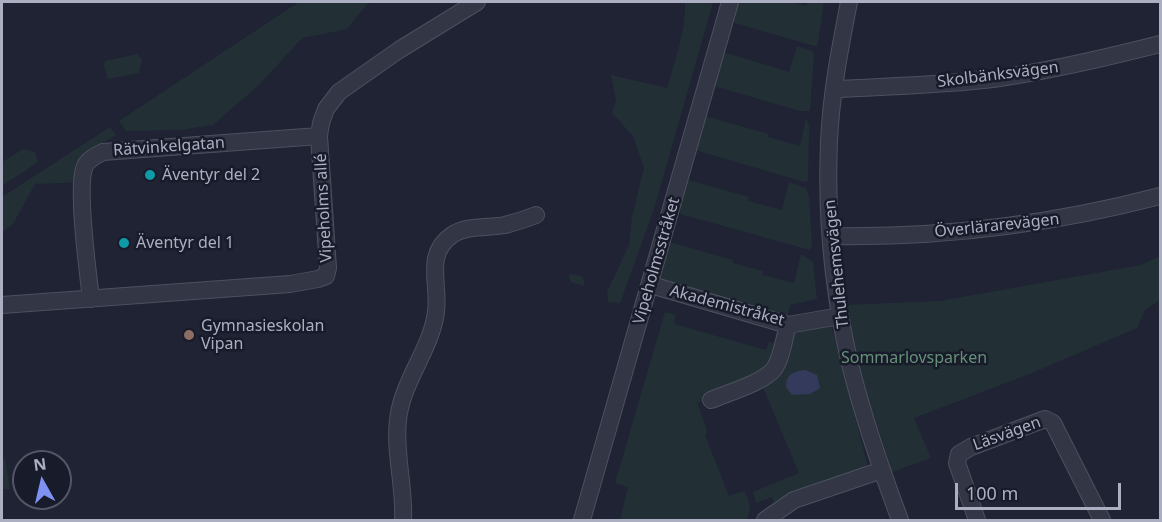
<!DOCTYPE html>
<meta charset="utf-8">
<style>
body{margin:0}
#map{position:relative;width:1162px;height:522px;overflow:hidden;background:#1f2334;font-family:"Noto Sans",sans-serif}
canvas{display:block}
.frame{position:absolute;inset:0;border:3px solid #acafc2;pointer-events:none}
.north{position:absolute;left:12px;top:450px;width:60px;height:60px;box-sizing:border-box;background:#181b29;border:2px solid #535666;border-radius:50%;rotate:352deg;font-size:16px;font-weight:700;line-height:24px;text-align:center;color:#acafc2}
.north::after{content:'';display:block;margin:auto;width:21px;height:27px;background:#7f92f4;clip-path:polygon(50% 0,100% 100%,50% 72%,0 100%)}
.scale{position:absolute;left:955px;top:483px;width:166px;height:27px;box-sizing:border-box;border:3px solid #acafc2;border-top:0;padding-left:8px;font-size:18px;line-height:21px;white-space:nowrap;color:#acafc2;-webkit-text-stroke:4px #181b29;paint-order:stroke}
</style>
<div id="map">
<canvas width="1162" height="522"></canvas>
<div class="frame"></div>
<div class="north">N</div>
<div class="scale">100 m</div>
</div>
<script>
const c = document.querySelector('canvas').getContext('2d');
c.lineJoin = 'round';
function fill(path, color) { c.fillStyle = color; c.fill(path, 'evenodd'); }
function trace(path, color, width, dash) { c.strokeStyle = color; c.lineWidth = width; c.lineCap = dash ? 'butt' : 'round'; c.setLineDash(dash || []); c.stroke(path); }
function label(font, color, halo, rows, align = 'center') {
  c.font = font + ' "Noto Sans",sans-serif'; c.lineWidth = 5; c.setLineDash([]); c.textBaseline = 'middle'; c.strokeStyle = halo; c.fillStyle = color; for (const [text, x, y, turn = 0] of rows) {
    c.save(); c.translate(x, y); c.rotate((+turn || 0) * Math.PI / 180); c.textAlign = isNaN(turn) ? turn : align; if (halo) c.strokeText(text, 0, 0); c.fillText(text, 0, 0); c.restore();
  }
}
fill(new Path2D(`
 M299 2H369L347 29 302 38 259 85 213 125 180 130 126 131 119 121Z
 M685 2H713L654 209 620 303 608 302 607 292 629 245 632 217 644 168 633 136 612 113 616 100 611 75 667 88C675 60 686 31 685 2Z
 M738 2H790L806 6 808 2H824L818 43 817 46 811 45 735 23 733 19Z
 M797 46 813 51 814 54 810 111H800L714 86 723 52 789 72Z
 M138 54 142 60 139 73 108 79 104 66 105 61Z
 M705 116 769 134 768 137 800 146 806 118 809 126 808 181 804 182 695 150Z
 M110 127 116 135 84 154 75 166 84 182 35 184 13 224 2 232V197Z
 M23 149 35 152 38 162 2 186V162Z
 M688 180 749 197 748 201 782 210 789 182 806 188 809 196 812 246 810 250 680 214 678 209Z
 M669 242 733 260V263L763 271 762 275 794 283 801 254 813 262 817 299 790 305 787 317 662 281 660 278Z
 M1160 256V300L1145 310 1137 328 1032 373 914 418 931 458 892 472 876 421 867 400 845 305 940 301 1141 265Z
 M571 274 582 276 585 283 583 286 571 282 569 276Z
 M665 312 676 315 674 324 766 350 769 342 777 344 772 361 759 377 697 403 707 429 705 435 729 496 744 491C751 503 752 508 746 520H620L628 487 615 483Z
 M831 325 868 467 774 502 772 497 756 503 753 492 799 473 762 385 795 333Z
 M2 459H5L10 489H2Z`), '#223036');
fill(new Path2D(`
 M805 370 817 375 820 388 810 394 792 395 786 387C786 374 794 371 805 370Z`), '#333a5b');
const minor = new Path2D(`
 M849 2C840 48 831 94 829 142 826 215 833 292 850 364 863 417 881 469 900 520
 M834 87 841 89C892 86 943 85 993 79 1050 71 1105 58 1160 44
 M831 236C942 238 1053 224 1160 196
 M651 285 788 325 840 316
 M91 299C88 273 76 185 85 166 88 159 96 156 103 152L319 136
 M2 305 290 284 318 279 326 276 328 268 319 136 321 123 326 109 339 92 399 50 477 2
 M711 400C727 393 763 383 774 369 782 358 784 338 788 325
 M403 520C405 488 394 452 398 420 402 381 431 350 436 312 440 285 424 254 452 235 466 225 489 228 505 225 516 222 526 219 536 215
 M582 520 730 2
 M765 520 794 500 882 470
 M977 520 957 463 959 454 971 447 1045 419 1053 423 1102 520`);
trace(minor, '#4d5060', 18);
trace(minor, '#323645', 16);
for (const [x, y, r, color] of [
 [150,175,6,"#0f9aa8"],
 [124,243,6,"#0f9aa8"],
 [189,335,6,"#8d6e63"]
]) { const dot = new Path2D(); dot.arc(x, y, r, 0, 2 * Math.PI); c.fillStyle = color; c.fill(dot); trace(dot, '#181b29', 2); }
label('16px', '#acafc2', '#181b29', [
 ["Skolbänksvägen",998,75,-7],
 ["Rätvinkelgatan",169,147,-4],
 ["Vipeholms allé",324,208,-93],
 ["Överlärarevägen",997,226,-6],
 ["Vipeholmsstråket",657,261,-74],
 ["Thulehemsvägen",837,264,-96],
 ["Akademistråket",727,306,15],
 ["Läsvägen",1007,434,-20]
]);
label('16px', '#acafc2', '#181b29', [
 ["Äventyr del 2",162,175],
 ["Äventyr del 1",136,243],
 ["Gymnasieskolan",201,326],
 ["Vipan",201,344]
], 'left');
label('16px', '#659179', '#181b29', [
 ["Sommarlovsparken",914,358]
]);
</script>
